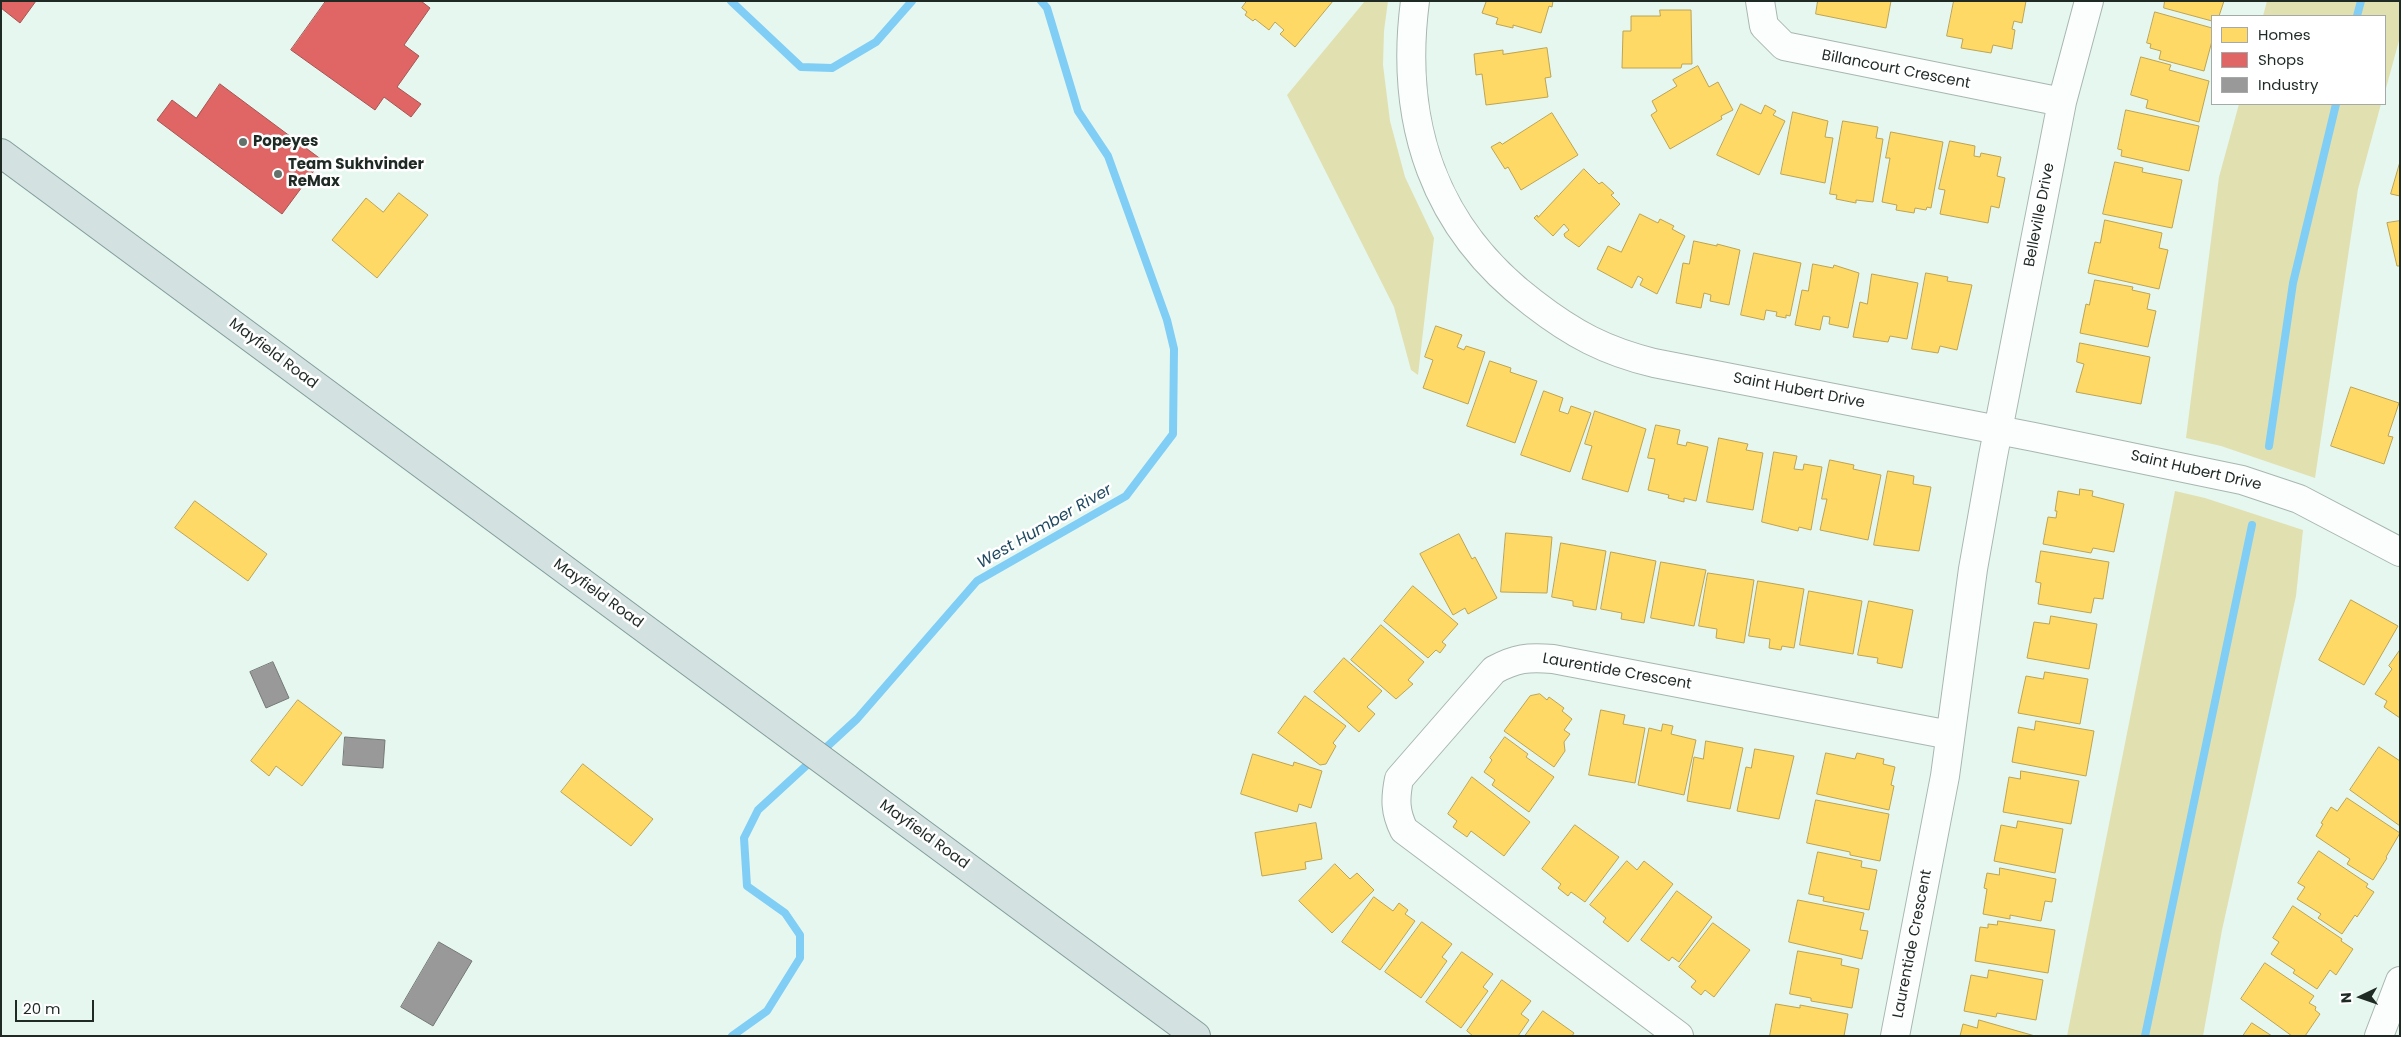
<!DOCTYPE html>
<style>
body{margin:0}
#map{position:relative;width:2401px;height:1037px;overflow:hidden;background:#e6f7ef;font-family:Poppins,sans-serif}
canvas{display:block}
.frame{position:absolute;inset:0;border:2px solid #1f2a25;pointer-events:none}
.legend{position:absolute;left:2211px;top:15px;width:175px;height:90px;box-sizing:border-box;background:#fff;border:1px solid #a5aaa8;margin:0;padding:6px 9px;list-style:none;font-size:15px;color:#1f2a25}
.legend li{display:flex;align-items:center;gap:10px;height:25px}
.legend b{width:25px;border:1px solid #a5aaa8}
.north{position:absolute;left:2336px;top:972px;width:50px;height:50px;-webkit-text-stroke:4px #fff;paint-order:stroke;rotate:267deg;font-size:14px;font-weight:700;line-height:20px;text-align:center;color:#1f2a25}
.north::after{content:'';display:block;margin:auto;width:18px;height:22px;background:#1f2a25;clip-path:polygon(50% 0,100% 100%,50% 72%,0 100%)}
.scale{position:absolute;left:15px;top:1000px;width:79px;height:22px;box-sizing:border-box;border:2px solid #1f2a25;border-top:0;padding-left:6px;font-size:15px;line-height:18px;white-space:nowrap;color:#1f2a25;-webkit-text-stroke:4px #fff;paint-order:stroke}
</style>
<div id="map">
<canvas width="2401" height="1037"></canvas>
<div class="frame"></div>
<ul class="legend">
<li><b style="height:14px;background:#ffd966"></b>Homes</li>
<li><b style="height:14px;background:#e06666"></b>Shops</li>
<li><b style="height:14px;background:#999"></b>Industry</li>
</ul>
<div class="north">N</div>
<div class="scale">20 m</div>
</div>
<script>
const c = document.querySelector('canvas').getContext('2d');
c.lineJoin = 'round';
function fill(path, color) { c.fillStyle = color; c.fill(path, 'evenodd'); }
function trace(path, color, width, dash) { c.strokeStyle = color; c.lineWidth = width; c.lineCap = dash ? 'butt' : 'round'; c.setLineDash(dash || []); c.stroke(path); }
function label(font, color, halo, rows, align = 'center') {
  c.font = font + ' Poppins,sans-serif'; c.lineWidth = 5; c.setLineDash([]); c.textBaseline = 'middle'; c.strokeStyle = halo; c.fillStyle = color; for (const [text, x, y, turn = 0] of rows) {
    c.save(); c.translate(x, y); c.rotate((+turn || 0) * Math.PI / 180); c.textAlign = isNaN(turn) ? turn : align; if (halo) c.strokeText(text, 0, 0); c.fillText(text, 0, 0); c.restore();
  }
}
fill(new Path2D(`
 M1365 1H1388L1384 31 1383 65 1390 121 1405 177 1434 238 1418 375 1411 370 1394 307 1287 95Z
 M2267 1H2400V37L2385 92V16H2263Z
 M2239 104H2381L2358 189 2315 478 2221 446 2186 438 2219 177Z
 M2175 491 2205 498 2303 530 2296 596 2222 930 2203 1036H2067Z`), '#e1e0b1');
const homes = new Path2D(`
 M1247 1H1333L1295 47 1280 34 1284 30 1275 22 1269 30 1255 19 1253 21 1245 15 1247 12 1242 8Z
 M1490 1H1553L1552 7 1549 6 1541 33 1513 25V28L1496 24 1498 18 1482 13 1486 2Z
 M1818 1H1891L1886 28 1816 14Z
 M1954 1H2026L2022 23 2014 21 2012 29 2015 30 2012 49 1993 45 1991 53 1961 48 1963 39 1947 36Z
 M2165 1H2224L2219 16H2212V21L2164 8Z
 M1660 10H1691L1692 64H1682L1681 68H1622L1623 31H1631V16H1660Z
 M2155 12 2212 28V41L2204 71 2159 59 2161 51 2150 48 2151 44 2147 43Z
 M1547 48 1551 77 1545 78 1548 97 1486 105 1482 74 1476 75 1474 54 1503 50V54Z
 M2141 57 2171 65 2169 70 2209 81 2199 122 2146 108 2148 100 2131 95Z
 M1698 66 1709 87 1718 82 1733 110 1721 116 1722 119 1670 149 1651 115 1657 111 1652 101 1677 86 1673 80Z
 M1741 104 1761 114 1765 105 1776 111 1773 115 1785 121 1759 175 1717 155Z
 M2126 110 2199 126 2189 171 2121 156 2122 150 2118 149Z
 M1793 112 1828 121 1825 137 1833 138 1825 183 1781 174Z
 M1552 113 1578 155 1521 190 1508 167 1505 169 1491 147 1500 142 1502 144Z
 M1843 121 1878 127 1876 138 1883 139 1873 202 1856 200V203L1836 199 1837 195 1830 194Z
 M1891 132 1943 142 1931 208 1927 207 1926 210 1915 208 1914 213 1896 210 1897 205 1882 202 1890 158H1886Z
 M1950 141 1975 146 1974 156 1980 157 1981 153 2001 157 1997 176 2005 178 1999 208 1991 206 1988 223 1940 214 1945 190 1939 189Z
 M2115 162 2143 168 2142 172 2182 180 2172 228 2103 214Z
 M2400 162V196L2391 194Z
 M1584 169 1599 184 1602 182 1614 193 1611 195 1620 204 1579 247 1565 237 1564 234 1569 230 1564 224 1553 236 1534 218 1537 215 1538 217Z
 M399 193 428 215 377 278 332 240 366 198 383 212Z
 M1640 214 1658 223 1660 219 1674 226 1672 229 1685 236 1657 294 1640 285 1643 279 1638 276 1632 288 1597 269 1608 246 1621 252Z
 M2105 220 2162 233 2159 248 2168 250 2159 289 2088 273 2095 242 2100 243Z
 M2400 221V266H2397L2387 223Z
 M1694 241 1717 246V244L1740 250 1729 305 1710 301 1711 295 1704 293 1701 308 1676 303 1683 263 1689 264Z
 M1754 253 1801 263 1790 316 1786 315V318L1776 316 1777 312 1766 310 1764 320 1741 315Z
 M1813 264 1833 268 1834 265 1859 273 1848 328 1829 324 1830 317 1823 316 1820 330 1795 325 1802 290 1808 291Z
 M1926 273 1948 277 1947 281 1972 285 1957 350 1940 346 1938 353 1912 349Z
 M1872 274 1918 283 1907 339 1890 336 1888 342 1853 337 1860 302 1867 304Z
 M2095 280 2133 287 2132 290 2150 294 2147 309 2156 311 2148 347 2080 333 2086 304 2089 305Z
 M1436 326 1462 335 1457 347 1464 350 1466 346 1485 352 1468 404 1423 388 1433 360 1425 357Z
 M2080 343 2150 357 2141 404 2076 392 2084 364 2077 362Z
 M1490 361 1511 368 1510 372 1537 381 1515 443 1467 426Z
 M2351 387 2399 403 2388 436 2393 437 2384 464 2331 446Z
 M1544 391 1563 398 1559 411 1568 414 1571 406 1591 413 1570 472 1521 455Z
 M1595 411 1646 429 1628 492 1582 479 1592 446 1585 444Z
 M1656 425 1680 430 1677 444 1686 446 1687 442 1708 447 1696 501 1684 498V502L1668 498 1669 495 1648 490 1655 459 1648 458Z
 M1719 438 1748 444 1746 450 1763 453 1753 510 1707 502Z
 M1774 452 1797 456 1794 469 1803 470 1804 464 1822 467 1811 530 1799 527 1798 531 1762 522Z
 M1830 460 1854 465 1853 469 1881 475 1868 540 1820 530 1827 499H1822Z
 M1888 471 1914 476 1913 484 1931 487 1919 551 1874 545Z
 M2080 489 2093 491 2092 496 2124 504 2114 552 2093 548 2091 553 2043 544 2048 517 2056 518 2057 511H2055L2058 491 2079 495Z
 M195 501 267 554 248 581 175 528Z
 M1506 533 1552 537 1547 593 1501 592Z
 M1459 534 1472 559 1475 557 1497 598 1468 614 1465 608 1453 615 1420 554Z
 M1561 543 1606 551 1596 610 1573 606V601L1552 597Z
 M2041 551 2109 562 2103 599 2094 598 2091 613 2038 604 2041 583 2036 582Z
 M1611 552 1656 561 1644 623 1621 619 1622 613 1601 609Z
 M1661 562 1706 570 1694 626 1651 618Z
 M1708 573 1754 580 1744 643 1716 638 1717 629 1699 626Z
 M1758 581 1804 589 1794 648 1782 646 1781 650 1769 648 1770 639 1749 636Z
 M1413 586 1458 624 1442 642 1446 645 1440 653 1436 650 1428 658 1384 621Z
 M1809 591 1862 601 1853 654 1800 645Z
 M2351 600 2398 626 2364 685 2319 660Z
 M1869 601 1913 610 1902 668 1877 663 1878 658 1858 655Z
 M2051 616 2097 624 2089 669 2027 658 2034 622 2049 624Z
 M1381 625 1424 662 1408 680 1413 684 1396 699 1351 660Z
 M2400 650V718L2384 707 2387 701 2375 694 2392 669 2389 666Z
 M1344 658 1382 691 1367 707 1375 714 1359 732 1314 692Z
 M2045 672 2088 679 2080 724 2018 713 2026 676 2043 679Z
 M1540 694 1547 700 1549 697 1564 708 1562 711 1572 719 1564 730 1570 734 1564 742 1565 751 1554 767 1504 731 1530 696Z
 M1305 696 1346 726 1333 743 1336 746 1326 764 1320 765 1278 733Z
 M298 700 342 733 302 786 276 766 269 776 251 761Z
 M1601 710 1625 715 1623 724 1645 728 1635 783 1589 775Z
 M2036 721 2094 731 2086 776 2012 762 2018 727 2034 730Z
 M1663 724 1673 726 1671 734 1696 740 1684 795 1638 785 1649 728 1661 731Z
 M1505 737 1528 754 1526 757 1554 777 1529 812 1492 785 1495 780 1484 772 1492 760 1490 758Z
 M1706 741 1743 748 1730 809 1687 801 1694 757 1703 759Z
 M2379 747 2400 761V826L2350 790Z
 M1755 749 1794 756 1779 819 1737 811 1746 767 1751 768Z
 M1826 753 1855 759 1857 753 1884 759 1883 764 1895 767 1891 785 1894 786 1889 810 1817 794Z
 M1253 754 1293 766 1294 762 1322 771 1311 808 1299 804 1297 812 1241 794Z
 M583 764 653 819 631 846 561 792Z
 M2021 771 2079 781 2071 824 2003 812 2009 777 2020 779Z
 M1472 777 1530 822 1504 856 1471 831 1467 837 1453 827 1457 821 1448 814Z
 M2347 798 2400 833 2386 857 2387 858 2373 880 2347 864 2350 859 2316 836 2323 824 2321 823 2331 807 2337 811Z
 M1816 800 1889 814 1880 861 1850 855V852L1807 843Z
 M2018 821 2063 829 2055 873 1994 861 2001 825 2016 828Z
 M1316 823 1322 859 1305 862 1306 869 1262 876 1255 833Z
 M1575 825 1619 857 1585 902 1571 892 1568 896 1558 888 1561 884 1542 869Z
 M2319 851 2368 884 2366 887 2374 892 2357 917 2355 915 2342 934 2318 918 2321 914 2297 899 2305 887 2298 883Z
 M1818 852 1862 861 1861 867 1877 870 1869 910 1823 901 1824 897 1809 894Z
 M1627 861 1637 870 1644 861 1673 884 1628 942 1603 922 1606 918 1590 905Z
 M1335 864 1350 879 1357 873 1374 890 1332 933 1299 901Z
 M2000 868 2056 879 2052 902 2045 901 2041 921 2010 915V919L1983 914 1987 889 1984 888 1987 873 1999 875Z
 M1677 891 1712 917 1679 962 1672 957 1669 961 1641 940Z
 M1374 897 1393 911 1399 903 1408 910 1405 914 1415 921 1380 970 1342 942Z
 M1798 900 1864 913 1860 930 1868 931 1862 959 1789 942Z
 M2293 906 2342 939 2341 941 2353 949 2336 975 2330 970 2317 989 2293 973 2295 970 2271 954 2279 942 2273 938Z
 M1998 921 2055 930 2048 973 1975 961 1980 927 1988 928V924L1997 925Z
 M1422 922 1452 944 1442 957 1447 961 1421 998 1385 972Z
 M1713 923 1750 950 1714 997 1705 990 1701 995 1691 987 1696 981 1679 967Z
 M1798 951 1842 959 1841 965 1859 969 1852 1008 1811 1001V998L1790 994Z
 M1462 952 1493 974 1483 987 1488 991 1461 1028 1426 1002Z
 M2265 963 2314 996 2309 1003 2316 1007 2315 1010 2320 1014 2305 1036H2292L2241 999Z
 M1989 970 2043 980 2036 1020 1997 1013 1996 1017 1964 1011 1971 975 1987 978Z
 M1502 980 1531 1001 1521 1014 1529 1020 1518 1036H1473L1467 1031Z
 M1776 1004 1800 1008V1005L1848 1014 1844 1036H1770Z
 M1543 1011 1574 1033 1572 1036H1525Z
 M1979 1020 2035 1036H1960L1963 1024 1977 1028Z
 M2252 1023 2272 1036H2243Z`);
fill(homes, '#ffd966');
trace(homes, '#bca452', 1);
const shops = new Path2D(`
 M1 1H36L20 23 1 8Z
 M326 1H421L430 8 404 45 419 56 397 87 421 104 411 117 384 97 375 110 291 50Z
 M220 84 322 160 282 214 157 120 172 100 196 118Z`);
fill(shops, '#e06666');
trace(shops, '#a65452', 1);
const industry = new Path2D(`
 M273 662 289 698 266 708 250 672Z
 M345 737 385 740 383 768 343 765Z
 M439 942 472 961 433 1026 401 1007Z`);
fill(industry, '#999');
trace(industry, '#747876', 1);
trace(new Path2D(`
 M731 1 801 67 832 68 876 42 912 1
 M2357 16 2361 1
 M2269 446 2293 283 2336 104
 M732 1036 767 1011 800 958V935L785 913 747 886 744 838 758 810 857 719 977 581 1126 496 1173 434 1174 349 1167 320 1108 156 1078 111 1047 8 1041 1
 M2145 1036 2252 525`), '#80cef5', 8);
const minor = new Path2D(`
 M1415 1C1399 123 1434 228 1533 303 1573 334 1605 351 1654 363L2034 437 2242 480 2299 499 2400 552
 M1760 1 1764 26 1784 46 2062 102
 M1679 1036 1404 830C1395 812 1395 799 1399 779L1494 670C1516 658 1528 657 1553 659L1950 735
 M1895 1036 1945 776 1973 569 1993 456 2062 102 2089 1
 M2379 1036 2400 981`);
const major = new Path2D(`
 M1 153 1196 1036`);
trace(minor, '#a8b6b0', 30);
trace(major, '#849e9c', 30);
trace(minor, '#fbfefd', 28);
trace(major, '#d4e1e1', 28);
for (const [x, y, r, color] of [
 [243,142,5,"#65726c"],
 [278,174,5,"#65726c"]
]) { const dot = new Path2D(); dot.arc(x, y, r, 0, 2 * Math.PI); c.fillStyle = color; c.fill(dot); trace(dot, '#fff', 2); }
label('15px', '#1f2a25', '#fff', [
 ["Billancourt Crescent",1896,70,11],
 ["Belleville Drive",2040,215,-79],
 ["Mayfield Road",273,354,37],
 ["Saint Hubert Drive",1799,391,11],
 ["Saint Hubert Drive",2196,471,13],
 ["Mayfield Road",598,594,36],
 ["Laurentide Crescent",1617,672,10],
 ["Mayfield Road",924,835,36],
 ["Laurentide Crescent",1913,944,-79]
]);
label('bold 15px', '#1f2a25', '#fff', [
 ["Popeyes",253,142],
 ["Team Sukhvinder",288,165],
 ["ReMax",288,182]
], 'left');
label('italic 16px', '#1f4a62', '#fff', [
 ["West Humber River",1045,527,-30]
]);
</script>
